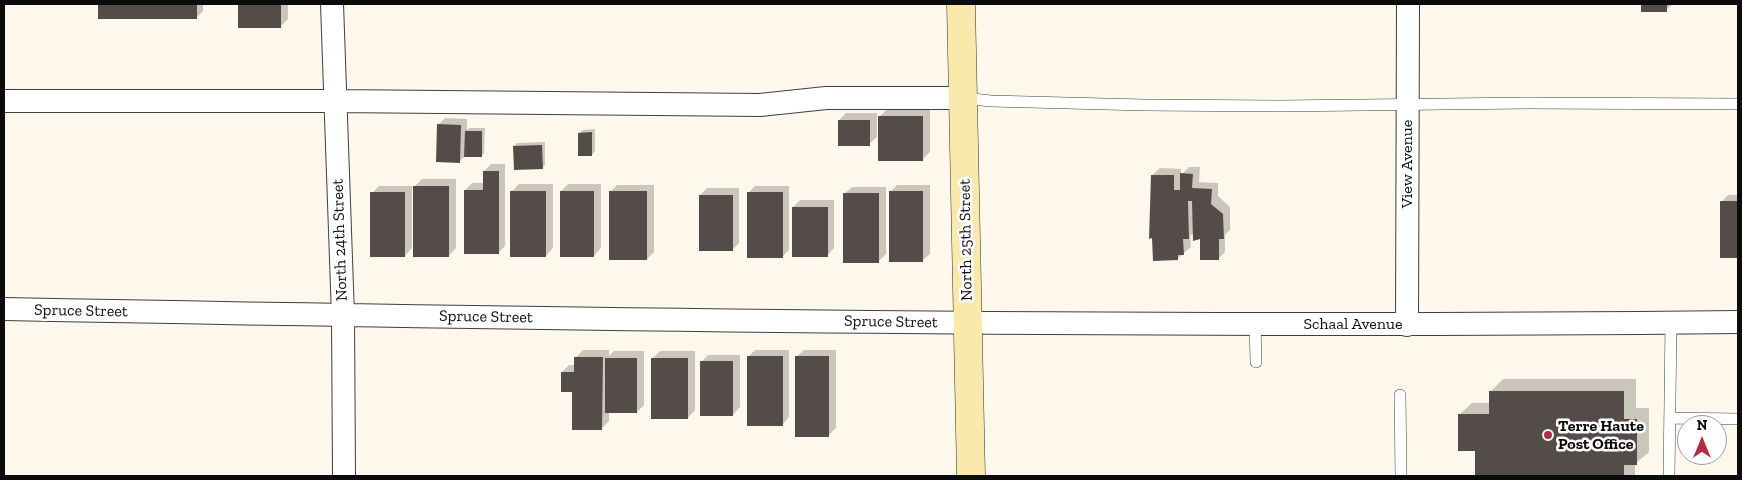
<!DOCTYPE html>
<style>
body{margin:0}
#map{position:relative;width:1742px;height:480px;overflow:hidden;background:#fef8ec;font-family:"Zilla Slab",serif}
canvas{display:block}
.frame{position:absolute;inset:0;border:5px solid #0c0c0c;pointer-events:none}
.north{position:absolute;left:1677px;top:415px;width:50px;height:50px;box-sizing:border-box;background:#fff;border:1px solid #9e9e9e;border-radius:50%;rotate:0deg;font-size:14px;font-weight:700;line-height:20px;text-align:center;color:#0c0c0c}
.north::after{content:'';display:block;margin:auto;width:18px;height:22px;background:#b12e40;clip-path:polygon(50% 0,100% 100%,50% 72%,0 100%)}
</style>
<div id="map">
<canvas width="1742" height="480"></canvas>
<div class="frame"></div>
<div class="north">N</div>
</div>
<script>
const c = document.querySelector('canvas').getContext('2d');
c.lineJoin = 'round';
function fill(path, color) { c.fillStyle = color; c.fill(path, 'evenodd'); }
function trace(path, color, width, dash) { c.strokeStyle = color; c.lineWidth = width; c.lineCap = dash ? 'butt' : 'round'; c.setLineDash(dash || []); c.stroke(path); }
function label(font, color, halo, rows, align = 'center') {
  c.font = font + ' "Zilla Slab",serif'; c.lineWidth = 5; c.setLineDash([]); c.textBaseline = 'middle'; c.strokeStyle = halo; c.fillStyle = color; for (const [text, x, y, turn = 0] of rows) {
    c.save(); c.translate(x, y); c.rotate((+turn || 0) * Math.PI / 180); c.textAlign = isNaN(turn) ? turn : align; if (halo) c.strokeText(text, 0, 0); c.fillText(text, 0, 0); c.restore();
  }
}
fill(new Path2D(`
 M99 4H203V11L196 18H99Z
 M239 4H288V19L281 26H239Z
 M1642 4H1673L1666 10H1642Z
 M886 110H930V152L922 160 879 117Z
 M846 113H877V137L869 144 839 120Z
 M445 118 467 119V130L469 128H485L484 153 481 156H465L459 162 438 125Z
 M595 129V151L592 155 579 133 583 130Z
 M545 142V165L542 168 514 146 517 143Z
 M491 164H505V246L498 253 465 190 472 183H484V171Z
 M1189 167H1200L1199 182 1218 183V196L1230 207V230L1225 235V252L1218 259 1202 238 1194 232 1190 236 1191 247 1177 259 1152 175 1160 168 1181 169V175Z
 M422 179H456V248L449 256 415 186Z
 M519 184H553V248L546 256 512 191Z
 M568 184H601V248L594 256 561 191Z
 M617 185H654V252L647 259 610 192Z
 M897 185H930V254L922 261 890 192Z
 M379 186H412V248L405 256 372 193Z
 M755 186H789V250L782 257 748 193Z
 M852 187H886V254L878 262 844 194Z
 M707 188H739V243L732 250 700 195Z
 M1728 195H1738V257H1721V202Z
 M800 200H834V248L827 256 793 207Z
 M583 350H609V356L614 351H644V405L637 412H609V421L602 428 573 390 562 372 569 365H576V357Z
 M755 350H789V417L782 425 748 357Z
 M804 350H836V428L829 435 796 357Z
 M660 351H695V410L688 418 653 358Z
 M708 355H740V407L733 415 701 362Z
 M1503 379H1636V408H1649V452L1635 464V476H1476V450L1459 415 1472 403H1491V391Z`), '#0003');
fill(new Path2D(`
 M98 4H197V19H98Z
 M238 4H281V28H238Z
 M1641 4H1667V12H1641Z
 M878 116H923V161H878Z
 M838 120H870V146H838Z
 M437 124 461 125 460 163 436 162Z
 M465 131H482V157H464Z
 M592 132V156H578V133Z
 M542 145 543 169 514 170 513 146Z
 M483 171H499V254H464V190H483Z
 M1180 173 1193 174 1192 188 1212 189 1211 204 1223 214 1224 239H1219V260H1200V239L1193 241 1192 201H1188L1189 239H1183L1184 255H1178V260L1153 261 1152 238 1149 239 1151 175H1174V190H1180Z
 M413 186H449V257H413Z
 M510 191H546V257H510Z
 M560 191H594V257H560Z
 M609 191H647V260H609Z
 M889 191H923V262H889Z
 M370 192H405V257H370Z
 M747 192H783V258H747Z
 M843 193H879V263H843Z
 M699 195H733V251H699Z
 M1720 201H1738V258H1720Z
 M792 207H828V257H792Z
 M747 356H783V426H747Z
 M795 356H829V437H795Z
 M574 357H603L602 430H572V392H561V372H574Z
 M605 358H637V413H605Z
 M651 358H688V419H651Z
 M700 361H733V416H700Z
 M1489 391H1624V419H1637V465H1624V476H1475V451H1458V414H1489Z`), '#534c49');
const lane = new Path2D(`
 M963 98 991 101 1144 105 1280 106 1527 103 1738 104
 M1255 324 1256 362
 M1400 395 1401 476
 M1670 418 1738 419
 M1669 476 1671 322`);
const street = new Path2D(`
 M332 4 343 316 344 476
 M4 101H336L760 105 826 98H963
 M4 309C582 320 1160 328 1738 322
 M1407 325 1408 4`);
const secondary = new Path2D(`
 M961 4 971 476`);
trace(lane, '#3f3f3f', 12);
trace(street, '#3f3f3f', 24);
trace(secondary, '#2e2e2e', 29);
trace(lane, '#fff', 11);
trace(street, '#fff', 22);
trace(secondary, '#f9e9ab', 28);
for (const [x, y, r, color] of [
 [1548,435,5,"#b12e40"]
]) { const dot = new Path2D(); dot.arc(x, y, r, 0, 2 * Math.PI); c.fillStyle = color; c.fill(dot); trace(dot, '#fff', 2); }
label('16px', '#0c0c0c', '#fff', [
 ["View Avenue",1407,164,-90],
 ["North 24th Street",340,240,-92],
 ["North 25th Street",966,240,-91],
 ["Spruce Street",81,311,1],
 ["Spruce Street",486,317,1],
 ["Spruce Street",891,322,1],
 ["Schaal Avenue",1353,324]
]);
label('bold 16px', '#0c0c0c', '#fff', [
 ["Terre Haute",1558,426],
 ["Post Office",1558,444]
], 'left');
</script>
